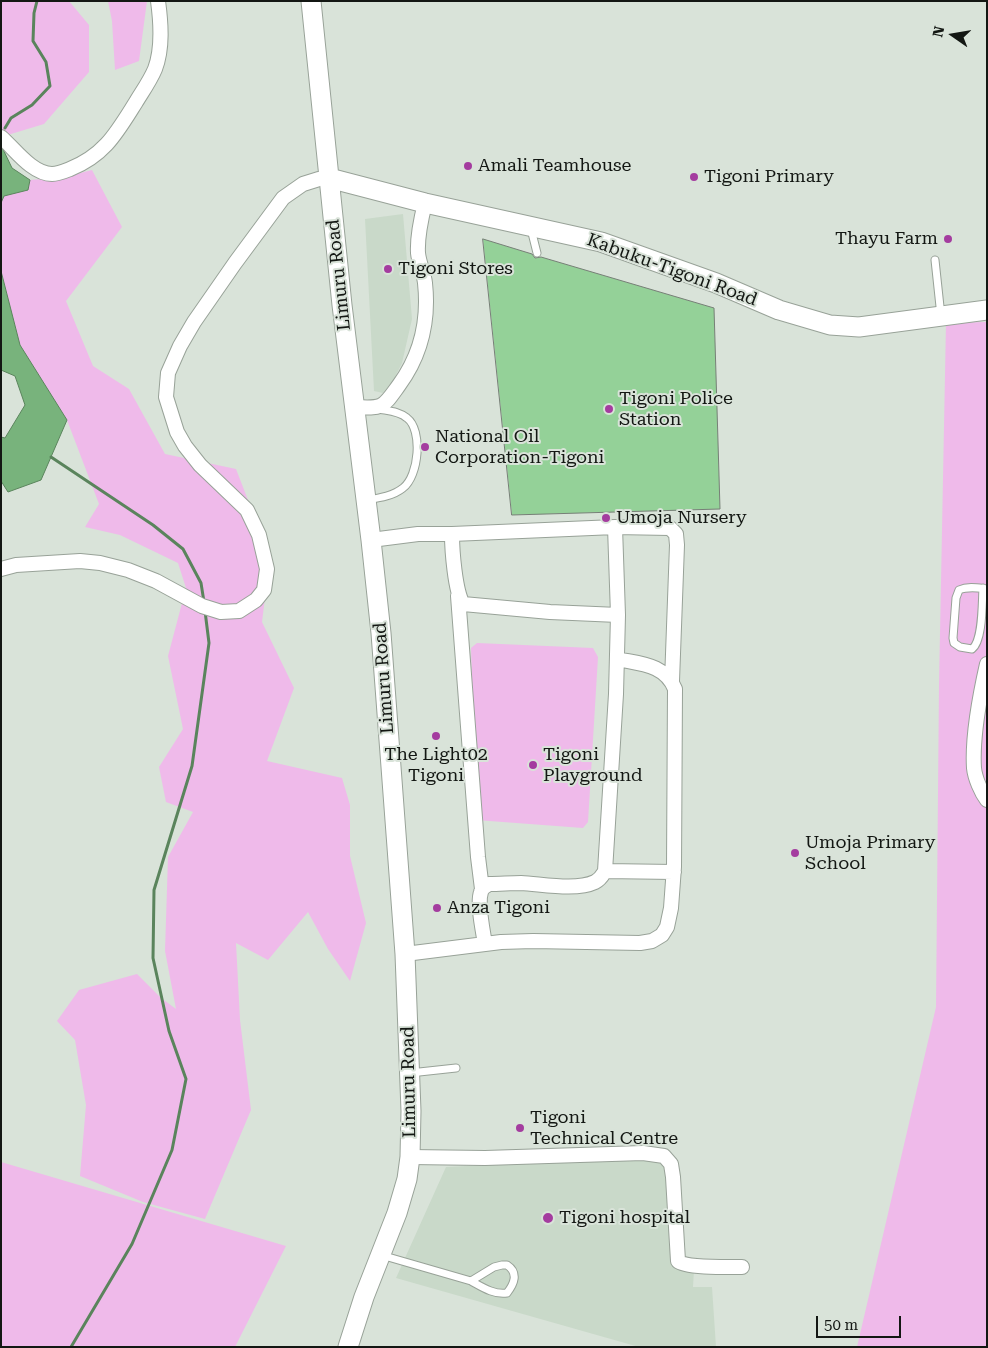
<!DOCTYPE html>
<style>
body{margin:0}
#map{position:relative;width:988px;height:1348px;overflow:hidden;background:#d9e3d9;font-family:"Roboto Serif",serif}
canvas{display:block}
.frame{position:absolute;inset:0;border:2px solid #131713;pointer-events:none}
.north{position:absolute;left:928px;top:10px;width:50px;height:50px;-webkit-text-stroke:4px #d9e3d9;paint-order:stroke;rotate:283deg;font-size:14px;font-weight:700;line-height:20px;text-align:center;color:#131713}
.north::after{content:'';display:block;margin:auto;width:18px;height:22px;background:#131713;clip-path:polygon(50% 0,100% 100%,50% 72%,0 100%)}
.scale{position:absolute;left:816px;top:1316px;width:85px;height:22px;box-sizing:border-box;border:2px solid #131713;border-top:0;padding-left:6px;font-size:15px;line-height:18px;white-space:nowrap;color:#131713;-webkit-text-stroke:4px #d9e3d9;paint-order:stroke}
</style>
<div id="map">
<canvas width="988" height="1348"></canvas>
<div class="frame"></div>
<div class="north">N</div>
<div class="scale">50 m</div>
</div>
<script>
const c = document.querySelector('canvas').getContext('2d');
c.lineJoin = 'round';
function fill(path, color) { c.fillStyle = color; c.fill(path, 'evenodd'); }
function trace(path, color, width, dash) { c.strokeStyle = color; c.lineWidth = width; c.lineCap = dash ? 'butt' : 'round'; c.setLineDash(dash || []); c.stroke(path); }
function label(font, color, halo, rows, align = 'center') {
  c.font = font + ' "Roboto Serif",serif'; c.lineWidth = 4; c.setLineDash([]); c.textBaseline = 'middle'; c.strokeStyle = halo; c.fillStyle = color; for (const [text, x, y, turn = 0] of rows) {
    c.save(); c.translate(x, y); c.rotate((+turn || 0) * Math.PI / 180); c.textAlign = isNaN(turn) ? turn : align; if (halo) c.strokeText(text, 0, 0); c.fillText(text, 0, 0); c.restore();
  }
}
fill(new Path2D(`
 M403 214 412 319 402 363 393 381 383 393 374 391 365 219Z
 M673 1156 675 1269 694 1270 693 1287H712L716 1347H639L396 1278 446 1167Z`), '#c9d9c9');
fill(new Path2D(`
 M1 1H69L89 25V72L44 124 1 137Z
 M108 1H147L139 61 115 70 112 21Z
 M92 170 122 227 66 301 93 366 129 389 165 454 236 469 270 557 262 622 294 688 267 761 342 778 350 805V856L366 923 350 981 328 949 308 912 268 960 236 943 240 1020 251 1110 205 1219 143 1202 80 1176 86 1105 75 1040 57 1021 79 990 137 974 160 997 176 1009 165 951 168 857 193 812 166 802 159 767 183 729 168 656 186 588 178 563 120 535 85 527 99 504 67 420 20 345 1 271V203L4 196 28 190 30 180 65 177Z
 M987 322V1347H857L936 1007 939 685 946 323Z
 M477 643 593 648 598 657 588 822 583 828 476 820 471 648Z
 M1 1162 286 1246 235 1347H1Z`), '#efbaea');
const water = new Path2D(`
 M1 145 12 168 30 180 28 190 4 196 1 203Z
 M1 271 20 345 67 420 41 480 8 492 1 481V437L5 438 25 405 15 376 1 370Z`);
fill(water, '#78b37c');
trace(water, '#5a845c', 1);
trace(new Path2D(`
 M5 128 11 118 32 105 50 86 46 62 33 41 34 13 37 1
 M51 457 153 525 183 549 201 583 204 602
 M71 1347 132 1244 172 1150 186 1079 169 1031 153 958 154 890 192 766 209 643 205 611`), '#5a845c', 3);
const building = new Path2D(`
 M483 239 532 254 535 258 541 257 714 308 720 509 512 515Z`);
fill(building, '#94d198');
trace(building, '#767f76', 1);
const lane = new Path2D(`
 M531 229 537 253
 M935 260 941 316
 M367 500C379 498 393 496 403 488 419 476 423 430 407 418 399 411 388 411 378 409
 M983 588C982 603 983 641 972 649L960 647 954 643 953 638 956 598 959 590C968 586 978 588 987 589
 M410 1073 456 1068
 M381 1255 471 1281
 M502 1265H507C519 1273 514 1284 507 1293 494 1295 482 1287 471 1281L494 1267Z`);
const street = new Path2D(`
 M1 137C14 148 32 174 52 174 58 174 65 171 70 169 105 155 117 132 136 102 142 92 150 81 155 69 163 48 161 23 158 1
 M355 407C384 409 383 407 399 385 421 355 429 320 425 283 424 273 419 263 418 253 417 236 421 219 425 203
 M615 527 670 528 676 534 677 545 672 681
 M452 534 615 527 618 615
 M371 540 418 534H452C452 550 455 591 463 604L550 612 618 615 616 694 605 871C602 876 601 879 595 882 576 891 542 884 521 883 510 883 500 884 489 884 486 886 482 888 481 892 477 904 483 931 485 944
 M1 569 16 565 80 561 100 563 128 570 156 581 202 606 221 612 239 611 256 600 264 590 267 569 259 535 247 510 200 465 185 446 177 432 166 397 168 373 180 346 194 322 235 263 283 198 303 184 319 179 329 178
 M458 596 478 857 482 889
 M987 664C980 695 972 737 974 768 975 778 981 792 987 800
 M605 871 674 872
 M405 954 501 942 533 941 640 943 652 941 662 935 667 927 671 908 674 867 675 689C665 664 640 664 617 659
 M410 1157 485 1158 643 1153 664 1156 671 1164 673 1177 678 1261C685 1268 730 1267 742 1267`);
const secondary = new Path2D(`
 M311 1 342 305 371 540 381 633 405 954 411 1111 410 1157 407 1179 397 1213 364 1297 348 1347
 M329 178 425 203 601 242 716 283 779 310 830 325 859 327 987 310`);
trace(lane, '#98a298', 9);
trace(street, '#98a298', 16);
trace(secondary, '#98a298', 21);
trace(lane, '#fff', 7);
trace(street, '#fff', 14);
trace(secondary, '#fff', 19);
for (const [x, y, r, color] of [
 [468,166,5,"#a43c9f"],
 [694,177,5,"#a43c9f"],
 [948,239,5,"#a43c9f"],
 [388,269,5,"#a43c9f"],
 [609,409,5,"#a43c9f"],
 [425,447,5,"#a43c9f"],
 [606,518,5,"#a43c9f"],
 [436,736,5,"#a43c9f"],
 [533,765,5,"#a43c9f"],
 [795,853,5,"#a43c9f"],
 [437,908,5,"#a43c9f"],
 [520,1128,5,"#a43c9f"],
 [548,1218,6,"#a43c9f"]
]) { const dot = new Path2D(); dot.arc(x, y, r, 0, 2 * Math.PI); c.fillStyle = color; c.fill(dot); trace(dot, '#d9e3d9', 2); }
label('18px', '#131713', '#d9e3d9', [
 ["Amali Teamhouse",478,166],
 ["Tigoni Primary",704,177],
 ["Thayu Farm",938,239,"right"],
 ["Tigoni Stores",398,269],
 ["Tigoni Police",619,399],
 ["Station",619,420],
 ["National Oil",435,437],
 ["Corporation-Tigoni",435,458],
 ["Umoja Nursery",616,518],
 ["The Light02",436,755,"center"],
 ["Tigoni",436,776,"center"],
 ["Tigoni",543,755],
 ["Playground",543,776],
 ["Umoja Primary",805,843],
 ["School",805,864],
 ["Anza Tigoni",447,908],
 ["Tigoni",530,1118],
 ["Technical Centre",530,1139],
 ["Tigoni hospital",559,1218]
], 'left');
label('18px', '#131713', '#d9e3d9', [
 ["Kabuku-Tigoni Road",672,270,20],
 ["Limuru Road",339,275,-96],
 ["Limuru Road",384,678,-94],
 ["Limuru Road",409,1082,-91]
]);
</script>
